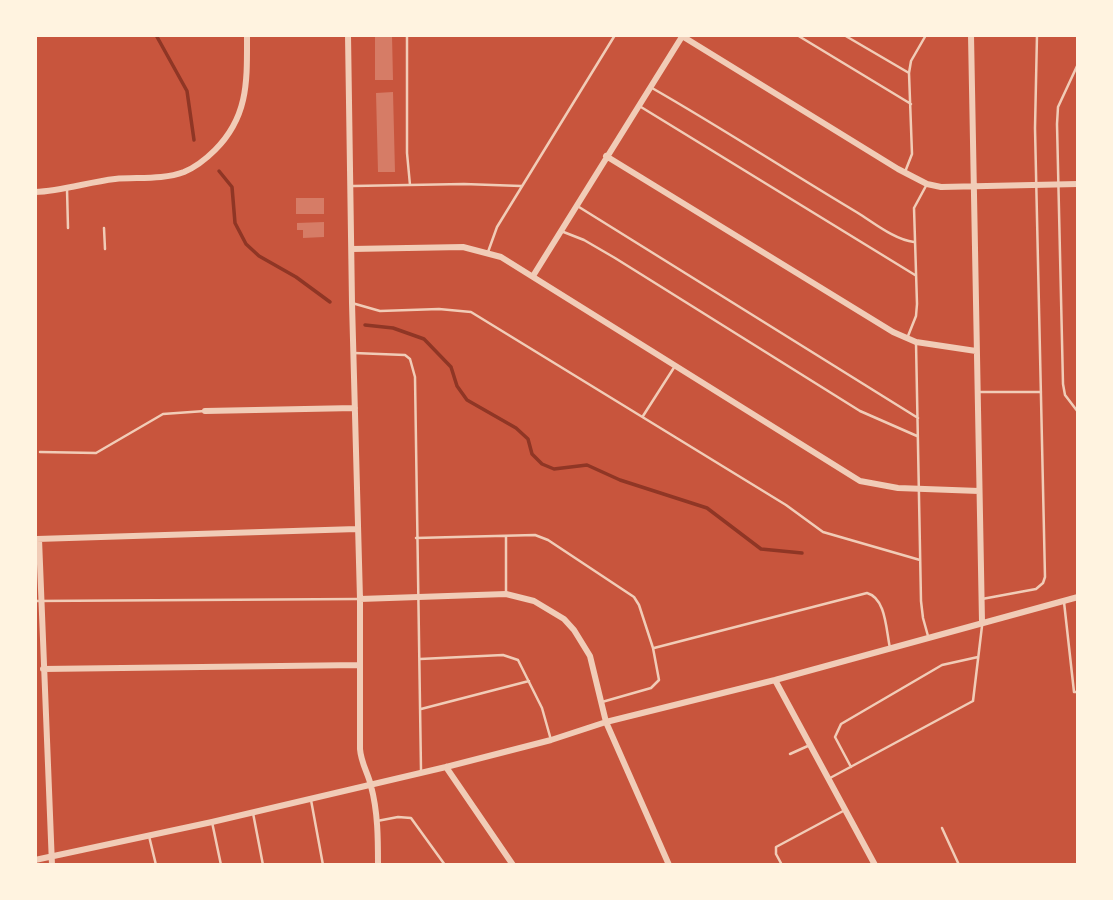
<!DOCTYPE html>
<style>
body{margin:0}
#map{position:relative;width:1113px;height:900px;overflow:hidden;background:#c8553d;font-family:"Fira Sans",sans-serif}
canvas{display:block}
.frame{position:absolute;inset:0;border:37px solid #fff3e0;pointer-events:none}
</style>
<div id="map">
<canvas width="1113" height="900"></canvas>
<div class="frame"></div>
</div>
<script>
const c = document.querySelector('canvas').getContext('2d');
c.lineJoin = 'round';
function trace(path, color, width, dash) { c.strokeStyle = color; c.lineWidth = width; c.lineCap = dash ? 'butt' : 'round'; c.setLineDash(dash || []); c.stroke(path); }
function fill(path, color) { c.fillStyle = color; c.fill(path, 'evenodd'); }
trace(new Path2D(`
 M156 35 187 91 194 140
 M219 171 232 187 235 223 246 244 259 256 296 277 330 302
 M365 325 393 328 424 339 451 367 457 386 467 400 516 428 528 439 532 454 542 464 554 469 587 465 620 480 707 508 761 549 802 553`), '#8f3625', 3.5);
fill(new Path2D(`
 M375 35H392L393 80H375Z
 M393 92 395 172H378L376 93Z
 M296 198H324V214H296Z
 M324 222V237L303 238V230H297V223Z`), '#d67c66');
trace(new Path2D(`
 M407 35V153L410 185
 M797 35 911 104
 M844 35 909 73
 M1078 64 1058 107 1057 124 1063 384 1065 395 1078 412
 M652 88C722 128 789 172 858 213 874 223 895 240 914 242
 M641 107 915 275
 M905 172 912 154 909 73 911 61 926 35
 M353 186 464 184 521 186
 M67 189 68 228
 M579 207 918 418
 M104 228 105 249
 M561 231 584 240 615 258 860 411 917 436
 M488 252 497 227 615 35
 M352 303 380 311 439 309 471 312 786 505 823 532 920 560
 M908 336 916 316 917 304 914 208 927 184
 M916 342 921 601 923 618 928 636
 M354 353 405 355 410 359 415 377 421 770
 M977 392H1041
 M643 416 675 366
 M40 452 96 453 163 414 205 411
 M506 536V594
 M416 538 535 535 548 540 634 597 639 605 653 648 659 680 651 688 602 702
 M982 599 1036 589 1043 583 1045 577 1035 128 1037 35
 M35 601 357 599
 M1064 602 1074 692H1078
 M654 648 867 593C886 598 886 630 890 648
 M420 659 503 655 518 660 542 708 551 740
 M421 709 529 681
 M790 754 810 745
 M851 767 835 737 841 724 942 665 978 657
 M830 778 973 701 982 626
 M311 800 323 865
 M253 813 263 865
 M377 821 398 817 411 818 445 865
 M212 822 221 865
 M942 828 959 865
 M149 836 156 865
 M782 865 776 854V847L845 810`), '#f1ccb7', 2.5);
trace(new Path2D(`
 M348 35 352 303 360 599V749C361 763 368 773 371 786 378 812 378 839 378 865
 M971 35 982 622
 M682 36 898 169 927 184 941 187 1078 184
 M606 156 893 332 916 342 976 351
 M35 192C63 191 88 182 115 179 137 177 163 180 184 172 196 167 206 159 215 150 249 116 247 80 247 35
 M352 249 463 247 501 257 860 481 898 488 979 491
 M533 276 683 35
 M205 411 355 408
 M37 539 357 529
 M39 539 52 865
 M360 599 506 594 534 601 564 619 574 630 590 656 606 722 669 865
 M43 669 360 665
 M775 680 875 865
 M446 767 513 865
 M35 860 212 822 446 767 551 740 606 722 775 680 1078 597`), '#f1ccb7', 6);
</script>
